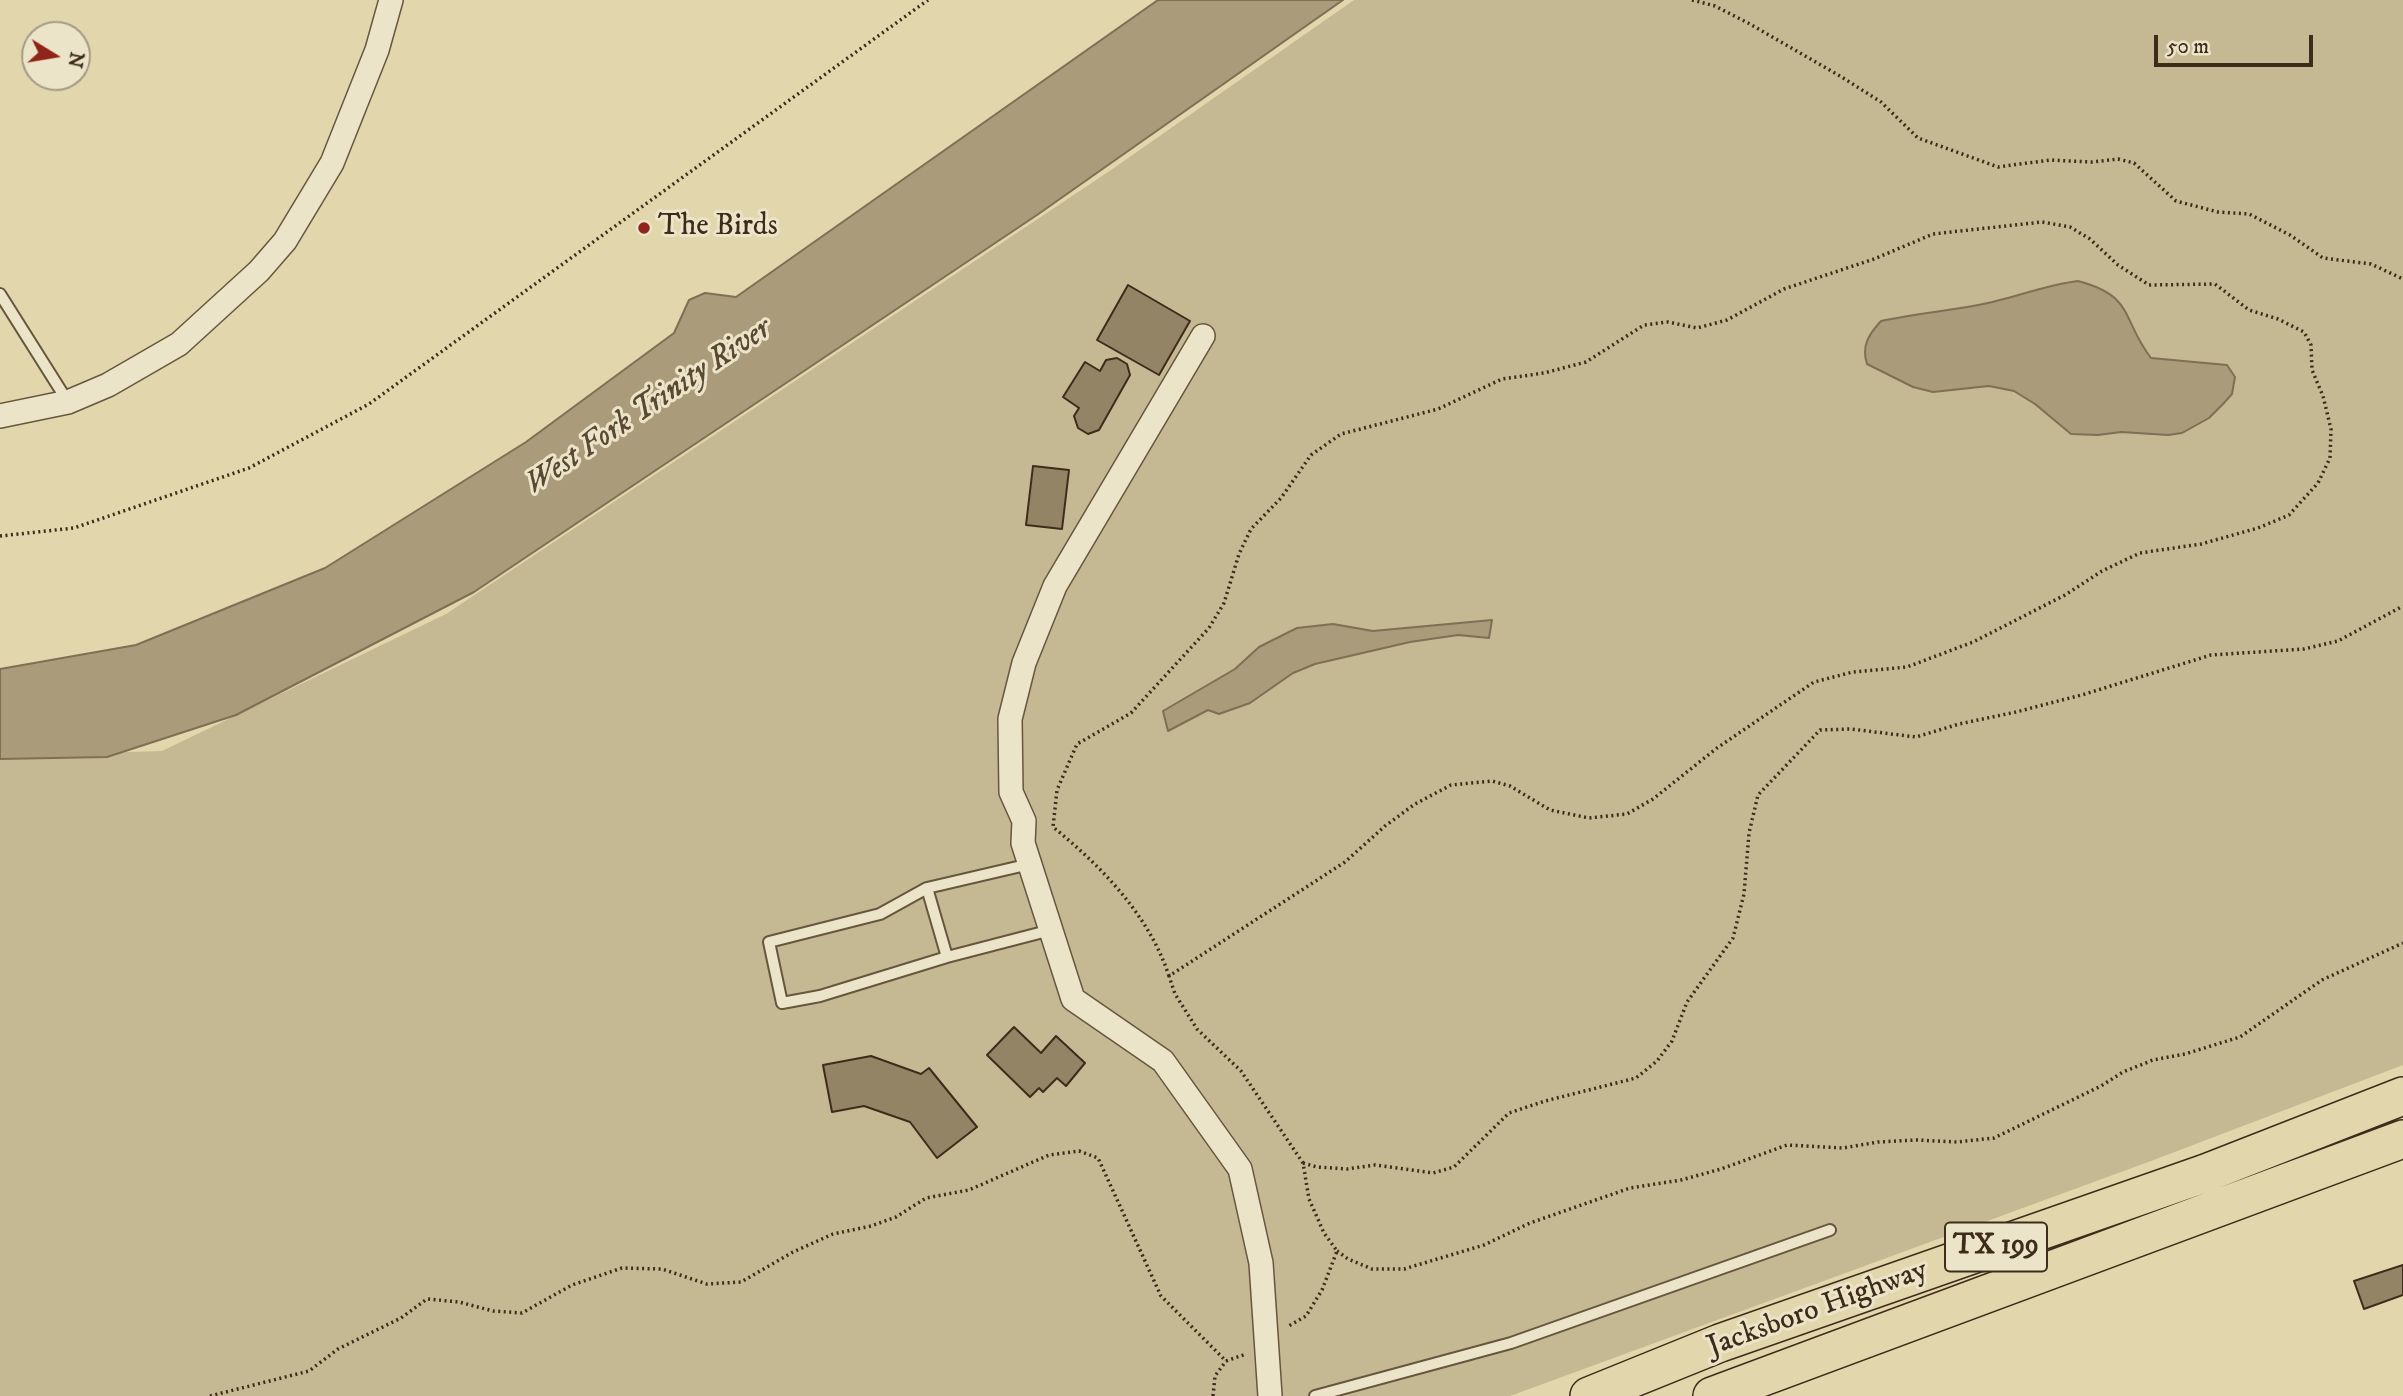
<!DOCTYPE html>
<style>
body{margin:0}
#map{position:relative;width:2403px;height:1396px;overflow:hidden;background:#e1d6ac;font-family:"IM FELL DW Pica",serif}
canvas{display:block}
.north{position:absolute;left:21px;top:21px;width:70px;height:70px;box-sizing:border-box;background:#ece4c9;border:2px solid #a69a83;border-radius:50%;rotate:101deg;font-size:19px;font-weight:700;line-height:28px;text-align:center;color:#3e2c1a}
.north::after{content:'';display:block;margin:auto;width:24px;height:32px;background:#8f2418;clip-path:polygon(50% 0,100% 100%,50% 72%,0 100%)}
.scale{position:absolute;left:2154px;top:35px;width:159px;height:32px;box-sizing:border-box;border:4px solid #3e2c1a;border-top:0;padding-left:9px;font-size:21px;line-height:24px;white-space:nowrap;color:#3e2c1a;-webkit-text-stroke:5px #ece4c9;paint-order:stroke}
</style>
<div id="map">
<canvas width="2403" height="1396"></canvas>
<div class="north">N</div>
<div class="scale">50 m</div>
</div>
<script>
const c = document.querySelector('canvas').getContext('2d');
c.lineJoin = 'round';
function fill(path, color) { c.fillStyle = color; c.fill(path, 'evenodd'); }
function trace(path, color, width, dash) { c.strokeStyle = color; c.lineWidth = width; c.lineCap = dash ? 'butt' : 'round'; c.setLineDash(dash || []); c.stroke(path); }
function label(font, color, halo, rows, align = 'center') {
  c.font = font + ' "IM FELL DW Pica",serif'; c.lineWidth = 6; c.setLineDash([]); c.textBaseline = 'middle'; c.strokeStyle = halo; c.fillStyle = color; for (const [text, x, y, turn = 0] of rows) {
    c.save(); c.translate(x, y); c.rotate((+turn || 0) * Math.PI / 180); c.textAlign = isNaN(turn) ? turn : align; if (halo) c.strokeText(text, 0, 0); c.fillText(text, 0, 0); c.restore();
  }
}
fill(new Path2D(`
 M1354 0H2403V1065L2151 1161 1510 1396H0V756L162 751 446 614 1111 170Z`), '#c5b993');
const water = new Path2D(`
 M1158 0H1343L1037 215 474 592 236 715 107 757 0 759V669L136 645 325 568 526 442 674 333 689 300 705 293 736 297Z
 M2078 281C2135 296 2121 319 2151 358L2227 365 2235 377 2232 394 2223 404 2209 418 2182 433 2168 435 2121 432 2098 435 2071 434 2035 404 2014 391 1989 386 1933 392 1913 387 1867 364C1861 346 1869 334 1881 321 1913 314 1946 311 1978 305 2012 299 2044 285 2078 281Z
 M1492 620 1489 638 1458 635 1410 642 1315 664 1293 673 1250 703 1219 714 1208 710 1168 731 1163 711 1235 669 1259 647 1297 628 1333 624 1373 631Z`);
fill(water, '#aa9c7a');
trace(water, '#7f6f54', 2);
const building = new Path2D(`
 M1128 285 1190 321 1159 375 1097 340Z
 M1117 358 1127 364 1130 375 1099 430 1088 434 1078 428 1074 416 1079 408 1063 397 1085 362 1100 371 1106 360Z
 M1033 466 1069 470 1062 529 1026 525Z
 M1014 1027 1041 1053 1056 1036 1085 1063 1066 1086 1057 1078 1043 1092 1039 1088 1030 1097 987 1055Z
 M871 1056 921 1074 929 1068 977 1127 937 1158 910 1122 864 1106 832 1112 823 1065Z
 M2403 1265V1295L2364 1309 2354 1281Z`);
fill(building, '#938466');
trace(building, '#3e2c1a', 2);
const lane = new Path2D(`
 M0 294 68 402
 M1030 864 927 888 947 957 1051 930
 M927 888 880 914 769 942 782 1003 820 996 947 957
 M1315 1396 1511 1343 1830 1230`);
const street = new Path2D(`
 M1203 336 1055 586 1024 663 1010 719 1011 792 1024 821 1023 843 1073 999 1163 1061 1240 1169 1261 1263 1270 1396
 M0 416 68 402 108 385 179 344 259 271 285 241 332 163 377 50 391 0`);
const primary = new Path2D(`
 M1589 1396 1720 1343 2206 1173 2403 1096
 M1712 1396 2403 1139`);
trace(lane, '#67563e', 14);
trace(street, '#67563e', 26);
trace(primary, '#3e2c1a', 40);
trace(new Path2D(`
 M1692 0 1715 6 1748 23 1840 76 1881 102 1918 138 1998 167 2050 160 2092 162 2118 159 2134 163 2176 201 2218 212 2249 214 2290 235 2323 258 2371 264 2403 279
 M0 536 74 528 249 468 369 404 928 0
 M1169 976C1149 915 1101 866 1053 827L1057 790 1077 744 1131 713 1209 628 1224 603 1239 554 1251 529 1281 498 1311 455 1341 434 1438 409 1502 379 1544 373 1586 362 1644 325 1668 322 1697 328 1727 320 1784 289 1874 259 1933 234 2042 222 2070 227 2090 239 2118 265 2149 285 2215 284 2249 310 2278 319 2304 332 2311 345 2312 370 2323 396 2331 429 2330 458 2318 483 2289 515 2258 528 2201 544 2140 553 2102 571 2065 595 1973 642 1907 667 1853 672 1814 682 1717 748 1653 799 1627 814 1589 818 1550 810 1510 786 1492 781 1451 785 1415 804 1385 826 1345 862 1169 976 1175 994 1197 1029 1241 1071 1303 1163 1309 1199 1324 1233 1337 1251 1322 1290 1306 1316 1287 1327
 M1303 1163 1317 1167 1347 1169 1375 1165 1433 1173 1454 1167 1509 1113 1545 1101 1636 1078 1657 1061 1672 1041 1687 1002 1733 938 1744 894 1749 833 1758 795 1820 730 1851 729 1916 737 1959 724 2016 712 2085 694 2211 655 2304 649 2338 641 2403 606
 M1337 1251 1348 1259 1372 1269H1404L1484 1245 1530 1223 1630 1188 1681 1180 1721 1169 1787 1145 1843 1148 1878 1142 1916 1140 1957 1142 1994 1138 2101 1086 2123 1072 2153 1060 2185 1054 2240 1037 2322 980 2403 943
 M210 1396 309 1371 338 1349 401 1318 427 1299 459 1302 493 1311 522 1313 572 1285 622 1268 662 1269 707 1284 741 1282 793 1252 833 1234 871 1226 896 1217 926 1198 969 1190 1049 1155 1079 1151 1098 1158 1161 1296 1226 1361 1246 1354
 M1213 1396 1215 1376 1226 1361`), '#3e2c1a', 3.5, [2, 3.5]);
trace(lane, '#ece4c9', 10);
trace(street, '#ece4c9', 23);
trace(primary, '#e1d6ac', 37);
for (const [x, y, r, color] of [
 [644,228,7,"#8f2418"]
]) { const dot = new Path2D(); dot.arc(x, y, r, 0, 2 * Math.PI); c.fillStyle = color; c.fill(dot); trace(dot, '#ece4c9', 2.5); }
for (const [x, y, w] of [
 [1996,1247,102]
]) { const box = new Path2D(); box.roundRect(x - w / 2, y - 24.5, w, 49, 5); c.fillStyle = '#ece4c9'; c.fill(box); trace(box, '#3e2c1a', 2); }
label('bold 28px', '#3e2c1a', null, [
 ["TX 199",1996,1247]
]);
label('30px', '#3e2c1a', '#ece4c9', [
 ["The Birds",658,228]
], 'left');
label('30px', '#3e2c1a', '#ece4c9', [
 ["Jacksboro Highway",1818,1310,-20]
]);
label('italic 32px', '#594832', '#ece4c9', [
 ["West Fork Trinity River",649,408,-34]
]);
</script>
